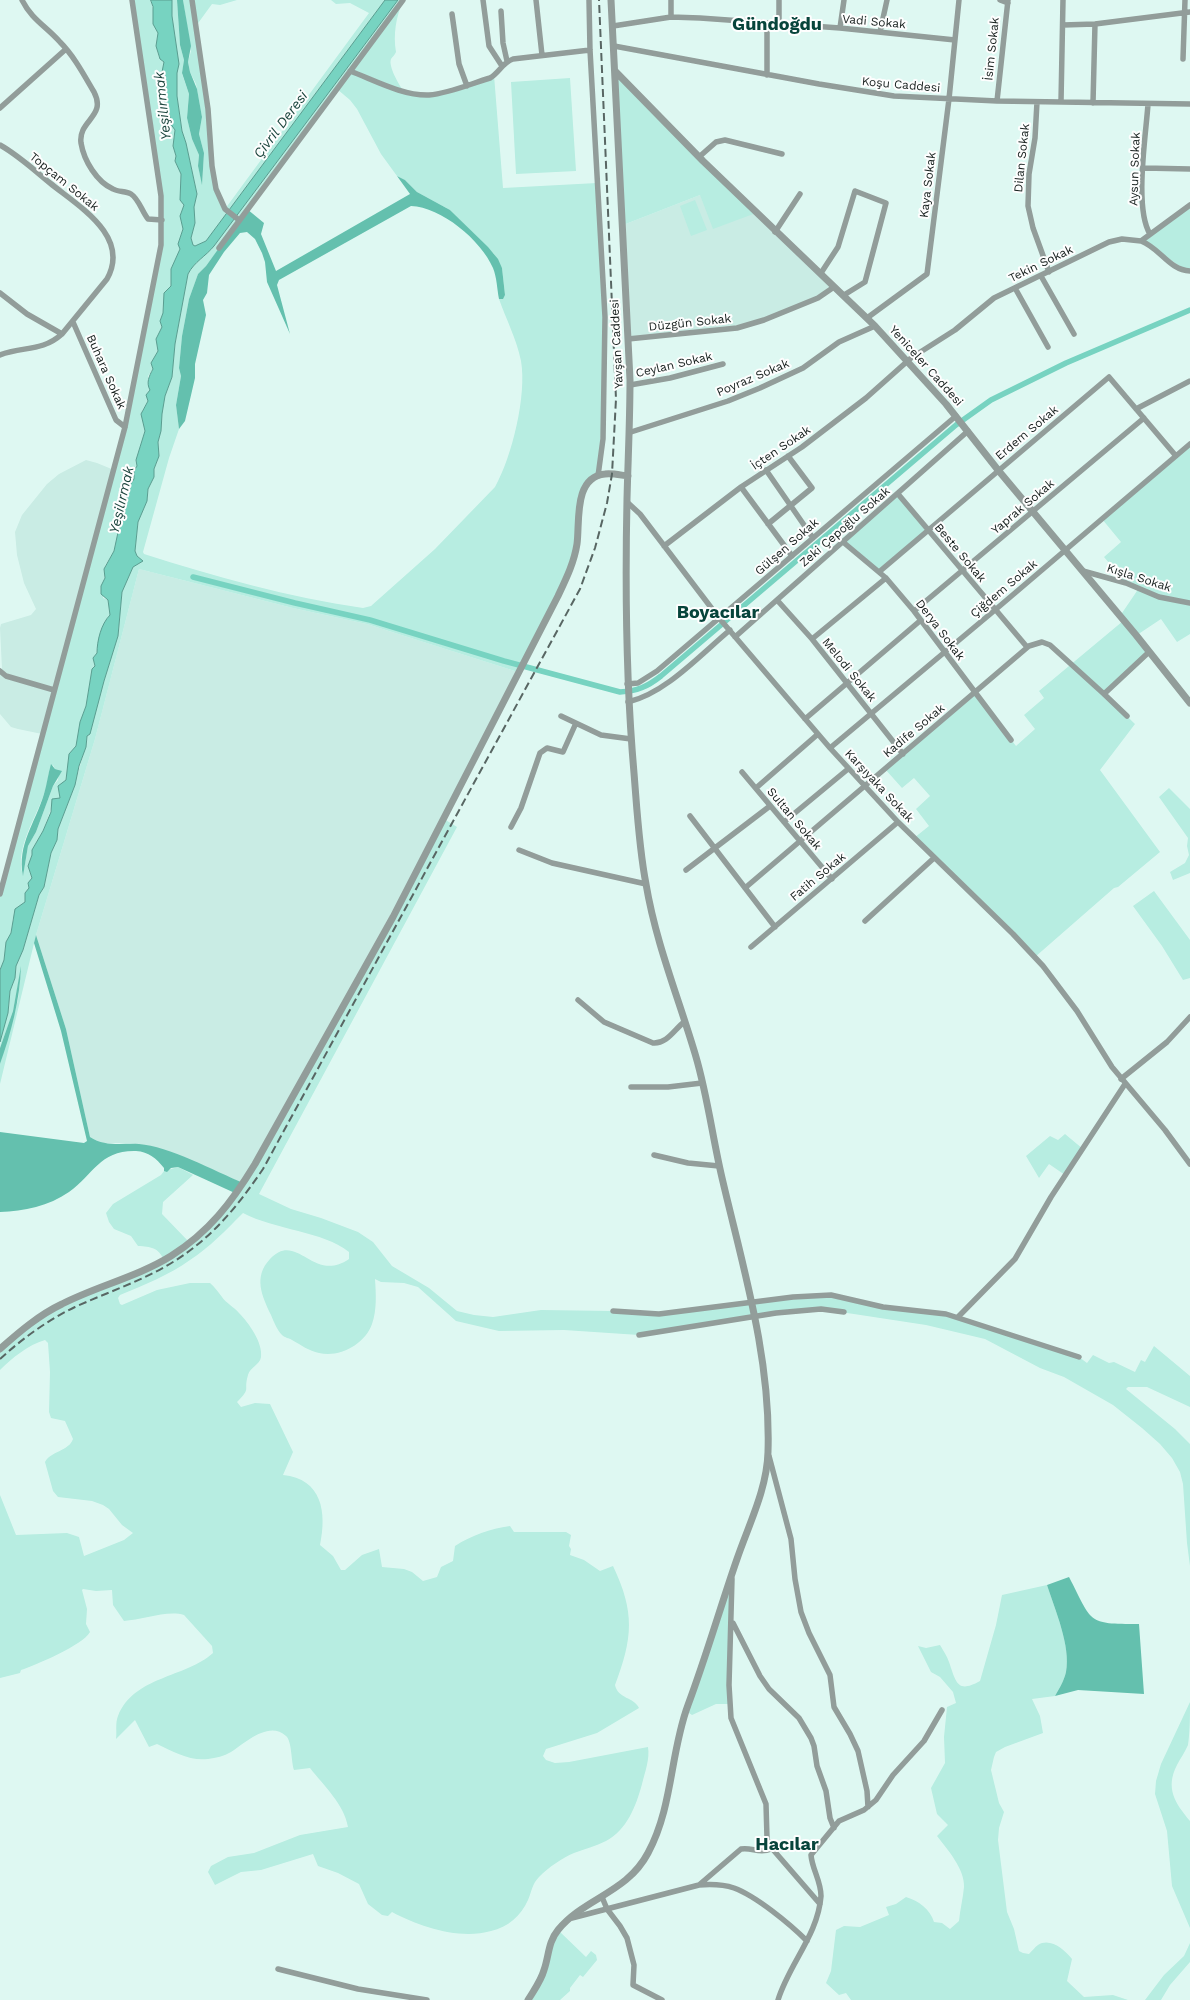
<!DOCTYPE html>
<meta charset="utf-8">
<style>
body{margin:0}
canvas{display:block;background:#def8f2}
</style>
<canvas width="1190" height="2000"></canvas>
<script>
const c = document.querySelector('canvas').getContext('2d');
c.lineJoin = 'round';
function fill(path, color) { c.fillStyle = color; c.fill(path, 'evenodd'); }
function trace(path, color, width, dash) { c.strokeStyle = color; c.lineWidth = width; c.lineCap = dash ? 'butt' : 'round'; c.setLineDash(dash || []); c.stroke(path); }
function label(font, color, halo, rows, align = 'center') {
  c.font = font + ' "Work Sans",sans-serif'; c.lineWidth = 4; c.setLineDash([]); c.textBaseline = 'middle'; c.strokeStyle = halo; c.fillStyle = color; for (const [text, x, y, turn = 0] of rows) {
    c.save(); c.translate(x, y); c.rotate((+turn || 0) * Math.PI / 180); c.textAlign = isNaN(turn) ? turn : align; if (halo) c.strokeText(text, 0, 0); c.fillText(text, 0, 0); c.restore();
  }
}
fill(new Path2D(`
 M700 195 756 213 834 287 826 294 737 328 628 339 623 225Z
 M86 460 97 463 114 470 42 734 18 729 11 727 0 714V673L2 669 0 628 1 624 31 615 36 609 24 583 17 555 15 532 22 515 47 484 59 474Z
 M139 569 293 608 367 624 518 672 465 779 243 1183 161 1149 130 1143H101L90 1137 66 1029 36 935 95 739Z`), '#c9ece4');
fill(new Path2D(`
 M132 0H151C154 10 153 24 158 33 156 40 156 54 161 60 161 61 163 61 164 62 167 70 164 89 165 97 165 106 171 123 175 130L173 143 176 156 175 161 181 174 180 186 184 205 181 214 183 229 179 244 180 249 171 269V286L165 295 163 313 160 321 162 327 156 339 158 351 151 363 153 369 148 376 150 390 147 394 148 401 142 411 145 431 136 462 137 466 134 471V479C125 490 124 504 124 517L121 522 114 551 105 566 103 598 108 600 110 615C99 626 103 649 93 658L95 666 92 669 86 706 80 722 76 746 69 757 66 780 59 791 60 798H55L43 831 32 850V855L28 866 32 878 28 884 29 888 25 902 13 918 11 933 6 942 4 960 0 970V894L114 470 157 274 162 220ZM53 765 55 769 59 770 58 780 53 786 36 832 28 846 23 875C14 850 36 818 44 794 47 786 48 776 50 768Z
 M172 0H177L180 45 184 60 182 74 189 94 187 118 192 139 199 155 198 166 202 184 204 153 199 134 202 117 196 84 190 72 188 62 191 51 183 0H237L220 5 212 4 196 26 214 179 225 209 369 13 350 3 336 4 331 0H385L206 241 195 246 193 245 191 238 195 223 194 207 197 194 186 143 182 131 177 96V57L172 16Z
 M398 0H403C396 18 393 34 396 52 395 55 392 57 391 59 388 66 399 85 403 90L430 95 494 75 503 188 597 183 606 351 598 476 585 486 575 554 518 672 367 624 293 608 139 569 95 739 36 935 0 1084V1064L18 1000 21 969 13 1011 0 1048 2 1029 8 1013 10 991 15 978 16 966 23 950 39 895 44 887 51 853 57 840 58 829 73 790 87 742V736L118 636 122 592 133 567 142 560 137 556 135 551 138 522 148 497V489L154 477V469L157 462 159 447 158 442 161 431 162 414 165 396 172 377 175 344 188 274C194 262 206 256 214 246ZM337 89 350 100 357 109 381 154 397 176 405 180 417 192 450 210 494 254 502 268 505 295 502 299H499C506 319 517 340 521 361 527 395 512 457 495 487L435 549 371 606 363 608C288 597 216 577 144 554L143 552 169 458 179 429 176 405 181 376 179 368 182 336 189 299 198 274 206 266Z
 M615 71 756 213 713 229 700 195 623 225Z
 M570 78 576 171 516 174 511 82Z
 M695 200 707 230 691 236 680 206Z
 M1190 205V271H1187L1144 242Z
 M1190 445V634L1177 642 1161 619 1137 635 1149 652 1104 694 1135 724 1100 770 1160 852 1118 887 1114 888 1035 957 914 838 929 826 916 809 930 796 914 778 902 788 885 769 975 692 1016 746 1035 729 1024 715 1044 698 1039 691 1123 621 1120 616 1139 588 1126 583 1104 557 1121 542 1102 519Z
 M898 494 928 530 879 572 843 542Z
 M1169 788 1190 809V873L1173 880 1170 872 1185 863 1189 855 1187 846 1188 838 1159 797Z
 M444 819 457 827 259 1194 291 1209 321 1218 358 1232 373 1242 392 1266 429 1288 457 1311 474 1315 493 1317 541 1310 613 1311 647 1313 831 1295 869 1304 930 1311 1079 1357 1087 1363 1093 1355 1109 1363 1114 1362 1135 1372 1141 1360 1145 1362 1154 1346 1190 1376V1407L1147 1387H1128L1126 1389 1175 1429 1190 1444V1566L1187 1543 1183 1484 1180 1472 1172 1458 1160 1444 1142 1428 1113 1405 1064 1377 1040 1368 985 1339 926 1325 821 1309 639 1335 564 1330 499 1331 456 1321 418 1287 404 1283 381 1282 375 1279C376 1294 377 1310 372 1324 365 1344 340 1358 319 1353 309 1351 301 1345 292 1340 289 1338 285 1338 282 1335 277 1330 274 1322 271 1315 262 1296 253 1277 270 1259 297 1230 313 1284 349 1259V1252C323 1231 275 1230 243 1213 226 1230 210 1247 190 1260 169 1275 144 1285 120 1295L118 1298 120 1304 122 1305 157 1290 190 1283H210C215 1287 218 1292 222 1297 226 1303 234 1307 239 1313 249 1323 263 1343 261 1357 260 1365 250 1367 248 1375 243 1392 252 1387 237 1402L241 1407 255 1403 270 1404 293 1452 283 1475C322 1479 327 1512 320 1545L333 1556 341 1570H345L362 1555 379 1549 382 1567 404 1569 412 1572 423 1581 437 1577 441 1567 453 1561 455 1546C472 1535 490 1529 510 1526L514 1532H566L571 1535 569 1546 571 1549 570 1555 584 1560 600 1571 613 1566C635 1612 633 1638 615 1685 618 1699 634 1697 639 1708L597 1733 546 1749 543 1756 546 1760 555 1763 569 1762 648 1747C650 1759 645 1772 642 1784 636 1806 627 1830 606 1841 596 1846 584 1849 574 1853 562 1858 549 1867 539 1877 532 1884 532 1891 528 1900 521 1916 508 1927 491 1931 460 1940 420 1927 392 1912L388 1916 382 1915 368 1904 359 1884 338 1873 318 1866 313 1854 261 1870 241 1872 215 1885 208 1872 211 1866 228 1857 254 1853 300 1835 348 1827C344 1804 324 1786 310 1768L294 1770C291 1761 292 1741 286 1736 269 1720 245 1743 231 1752 224 1756 216 1758 208 1759 189 1761 174 1752 157 1744L149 1747 135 1720 116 1739C117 1732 115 1723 118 1716 134 1676 185 1678 213 1653L212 1646 184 1615C167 1610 142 1620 124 1621L113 1605 112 1590 96 1591 83 1589 82 1590 87 1609 86 1624 90 1632C83 1645 36 1665 21 1670L20 1673 0 1678V1495L16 1535 67 1533 79 1537 84 1556 124 1540 133 1533 122 1525 109 1509 103 1505 92 1501 58 1497 53 1491 45 1462C51 1451 69 1451 73 1439L65 1421 51 1418 49 1412 50 1372 48 1343 45 1340C28 1345 12 1358 0 1370V1349L36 1319 164 1260C158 1247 151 1247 138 1246L131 1236 114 1229 109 1222 106 1213 113 1204 161 1175 164 1171 178 1167 193 1175 163 1202 162 1214 189 1242 232 1201Z
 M1154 891 1190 940V978L1183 980 1162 946 1133 906Z
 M1065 1134 1083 1149 1065 1175 1049 1164 1039 1178 1026 1156 1050 1136 1058 1140Z
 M732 1574 729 1704H716L692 1715 686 1711Z
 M1047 1585C1055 1610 1071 1646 1066 1672 1064 1681 1059 1689 1055 1696L1032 1699 1040 1716 1043 1733 1005 1747 996 1752 994 1757 991 1770 999 1803 1004 1812 999 1828 998 1840 1007 1912 1014 1929 1019 1951 1023 1953 1029 1954C1032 1951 1035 1947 1038 1945 1050 1937 1065 1950 1072 1959L1067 1981 1084 1997 1113 1995 1128 2000H851L846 1993 839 1995 826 1983 831 1971 836 1930 844 1926 860 1927 889 1915 886 1907 896 1904 906 1897C919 1901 930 1909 934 1922L942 1923 950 1929 959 1921C960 1910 963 1898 964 1887 965 1869 947 1849 937 1836L948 1825 937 1814 931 1788 945 1763 944 1737 947 1707 956 1703 953 1692 940 1677 931 1672 918 1646 926 1648 940 1645C943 1650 947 1656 949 1662 956 1682 957 1694 980 1681L996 1625 1002 1595Z
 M1190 1702C1190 1716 1190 1732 1188 1745 1185 1752 1180 1759 1177 1765 1165 1788 1175 1803 1190 1821V1928L1172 1886 1167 1831 1155 1794 1156 1781 1161 1764Z
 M558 1930 586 1957 591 1951 596 1955 597 1960 583 1977 580 1975 570 1988V1991L560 2000H528Z
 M1190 1943V1962L1170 1985 1161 2000H1145L1164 1975 1184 1956Z`), '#b7ede1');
fill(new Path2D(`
 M177 0H183L191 46 188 62 190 72 197 89 202 117 199 134 204 153 202 185 198 166 199 155 192 139 187 118 189 94 182 73 184 60 180 45Z
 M397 176 405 180 417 192 450 210 488 247 498 259 502 268 505 295 503 299H499C497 289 497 278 493 268 481 240 441 207 411 206L279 280 277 285 290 334 267 282 265 262 262 253 255 239 247 232 240 233 224 252 209 275 207 293 203 300 206 315 195 364V378L185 421 179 429 176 405 181 376 179 368 182 336 189 299 198 274 206 266 247 209 264 223 261 234 276 271 410 194Z
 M51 764 55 769 62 771 53 786 36 832 28 846 23 876C17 844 35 824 44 794 47 784 48 774 51 764Z
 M36 935 66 1029 90 1137C105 1147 122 1143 139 1144 168 1146 215 1171 243 1183L237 1194 178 1167 171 1168 167 1172 164 1171V1168C156 1158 149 1152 136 1151 100 1150 94 1174 69 1192 49 1206 24 1211 0 1212V1132L84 1143 87 1141 61 1031 34 943Z
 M21 966C20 1000 11 1033 0 1064V1048L13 1011Z
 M1069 1577C1093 1623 1086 1624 1139 1624L1144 1694 1078 1690 1055 1696C1059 1689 1064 1681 1066 1672 1071 1646 1055 1610 1047 1585Z`), '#64c0ae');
const water = new Path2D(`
 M151 0H172V16L179 64 177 73V96L182 131 186 143 197 194 194 207 195 223 191 238 193 245 195 246 206 241 385 0H398L214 246C206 256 194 262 188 274L175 344 172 377 165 396 162 414 161 431 158 442 159 456 154 469V477L148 489 147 501 138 522 135 551 137 556 143 561 133 567 122 592 118 636 104 681 90 734 87 736 86 747 79 766 75 785 58 829 57 840 51 853 44 887 39 895 23 950 16 966 15 978 10 991 8 1013 0 1042V970L4 960 6 942 11 933 15 909 25 902V893L29 888 28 883 32 878 28 866 32 855V850L43 831 51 812 52 799 60 798 58 786 66 780 69 754 76 746 80 722 86 706 92 669 95 666 93 658 97 653C97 641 101 624 110 615L108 600 101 594V586L105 578 104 569 114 551 120 523 124 517 125 511 123 508 127 498 126 491 134 479V471L137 466 136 460 145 431 141 414 148 401 146 395 150 390C146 383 149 376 153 369L151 363 158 351 156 339 162 327 160 321 163 313 164 293 171 286V269L180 249 178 244 183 229 180 216 184 205 180 200 181 174 175 161 176 156 173 146 175 130 170 123V116L164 109 166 82 162 72 164 62 160 59 156 46 158 33 153 24V7Z`);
fill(water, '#77d3c1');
trace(water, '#5a9d90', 1);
trace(new Path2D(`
 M193 577 295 603 370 620 504 661 620 692C637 691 647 687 661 676L956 425 991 400 1066 363 1190 310`), '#77d3c1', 5.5);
trace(new Path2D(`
 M22 0C32 20 46 26 60 42 74 56 84 75 94 92 107 117 78 120 81 143 84 161 97 182 113 189 118 192 126 191 131 194 139 199 142 212 148 219L162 220
 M192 0 208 109 212 166 216 189 225 209 239 220
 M483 0 489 46 502 66
 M536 0 542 55
 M589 0 590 50 605 317 603 439 598 476
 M671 0V17
 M1000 0 1008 3
 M501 11 503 43 507 61
 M452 14 459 64 467 86
 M779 25V0
 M1063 25 1095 24 1190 12
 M613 26 671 17 700 18 840 28 955 40
 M840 28 844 0
 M880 32 887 0
 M614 46 819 84 894 96 997 101 1190 104
 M1183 59 1185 0
 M350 71C374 80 403 96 429 95 450 93 470 84 490 78 499 73 502 63 513 59L590 50
 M767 75V24
 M997 101 1008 0
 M1037 102 1035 138 1029 174 1028 206 1033 228 1049 272
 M1061 102 1063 0
 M1093 103 1095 24
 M1148 104C1146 135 1134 208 1150 234
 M0 108 66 49
 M0 145C18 155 34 170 50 183 78 206 131 236 107 279L62 334C42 352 23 346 0 355
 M699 157 716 142 725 140 782 154
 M1144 168 1190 169
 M775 232 800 194
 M1141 241C1160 248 1169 270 1190 271
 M219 248 403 0
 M821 273 838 247 855 191 886 203 865 282 844 295
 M1041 276 1074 334
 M1015 288 1048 347
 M0 293 27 314 62 334
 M867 318 927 274 949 99 959 0
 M73 322 116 420 125 427
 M628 339 737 328 764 320 818 298 834 287
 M630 385 670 378 723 364
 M1136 409 1190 381
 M631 432 728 401 760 388 803 368 839 342 875 326
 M766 470 813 538
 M741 487 792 556
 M898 494 1027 647
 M627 502 640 514 719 618 830 748 898 822 1013 934 1043 966 1077 1011 1112 1067 1165 1130 1190 1164
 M768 524 812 488 788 456
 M843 542 886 578 914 611 1011 740
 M664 546 741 487 802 447 866 398 911 358 955 330 994 298 1109 242 1122 239 1141 241 1190 205
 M1083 571 1126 583 1159 597 1190 603
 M879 572 1109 377 1176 456
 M777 600 812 639 903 754
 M914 611 1144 418
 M735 637 968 431
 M812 639 886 578
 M0 671 6 676 54 690
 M627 684 638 683 657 671 956 416
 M1104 694 1127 716
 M628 702C666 693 700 655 730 630
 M561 716 601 735 631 739
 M805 719 921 620
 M830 748 995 610 1190 444
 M742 772 832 879
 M756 788 818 734
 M690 816 775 927
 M784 822 848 769
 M511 827 521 808 540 753 547 748 563 752 576 723
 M519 850 552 863 646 884
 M686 870 770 806
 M745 888 1029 646 1042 642 1050 645 1104 694 1149 652
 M0 894 125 427 161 245V196L132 0
 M865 921 934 858
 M751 947 898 822
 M578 1000 604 1022 653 1043C667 1044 674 1030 684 1022
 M1121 1079 1167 1042 1190 1017
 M631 1087H668L702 1083
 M654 1155 688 1163 719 1166
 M613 1311 659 1314 793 1297 831 1295 883 1307 946 1314 1079 1357
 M958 1317 1015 1259 1051 1197 1125 1084
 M639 1335 776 1313 821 1309 844 1312
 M769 1456 791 1539 795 1579 801 1612 809 1633 830 1675 834 1707 850 1734 858 1751 867 1791 868 1807
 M732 1579 729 1685 731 1718 766 1804 767 1838 769 1845 820 1904
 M733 1623 760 1676 769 1689 799 1718 811 1738 814 1746 817 1766 826 1791 830 1818 834 1828
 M699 1885 741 1849C752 1847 759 1854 771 1849
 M602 1897 607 1909 620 1926 627 1938 634 1965 633 1985 662 2000
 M572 1918 699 1885C711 1884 722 1884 734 1888 756 1896 790 1924 807 1941
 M278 1969 358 1989 427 2000
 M778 2000C789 1964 818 1935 821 1896 821 1881 812 1869 811 1855L839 1821 864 1810 876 1800 893 1775 924 1741 942 1710`), '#929d9a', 5.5);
trace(new Path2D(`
 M615 71 703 161 875 326 946 404 998 470 1136 635 1190 703
 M0 1349C19 1332 39 1315 62 1304 97 1286 137 1277 171 1256 209 1232 232 1202 255 1164L393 917 558 596C566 579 574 563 577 544 580 523 573 477 605 474 612 473 620 475 628 476
 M528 2000C534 1990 541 1981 544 1970 549 1956 548 1942 558 1930 584 1898 627 1893 648 1853 673 1807 670 1753 688 1705 706 1657 720 1608 737 1559 749 1524 767 1489 768 1452 771 1360 744 1271 723 1182 713 1141 708 1098 696 1057 679 999 656 944 646 884 639 848 637 810 634 773 626 682 625 591 627 499 628 459 630 420 630 380L611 0`), '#929d9a', 7);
trace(new Path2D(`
 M0 1359C23 1338 48 1320 75 1307 108 1292 142 1281 173 1262 212 1238 237 1207 263 1169L580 589 595 548 607 503 612 474 616 399 599 0`), '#586663', 2, [8, 4]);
label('12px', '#151e1c', '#fefefe', [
 ["Vadi Sokak",874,22,5],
 ["İsim Sokak",992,49,-84],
 ["Koşu Caddesi",901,85,5],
 ["Dilan Sokak",1022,158,-84],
 ["Aysun Sokak",1135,169,-88],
 ["Topçam Sokak",64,182,39],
 ["Kaya Sokak",928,185,-83],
 ["Tekin Sokak",1041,264,-26],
 ["Düzgün Sokak",690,323,-6],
 ["Yavşan Caddesi",617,344,-93],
 ["Ceylan Sokak",674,365,-13],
 ["Yeniceler Caddesi",926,366,48],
 ["Buhara Sokak",106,372,66],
 ["Poyraz Sokak",753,378,-23],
 ["Erdem Sokak",1027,433,-40],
 ["İçten Sokak",781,448,-34],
 ["Yaprak Sokak",1023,507,-40],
 ["Zeki Çepoğlu Sokak",845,527,-41],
 ["Gülşen Sokak",787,547,-41],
 ["Beste Sokak",960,553,50],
 ["Kışla Sokak",1139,578,18],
 ["Çiğdem Sokak",1004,589,-40],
 ["Derya Sokak",940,630,53],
 ["Melodi Sokak",849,670,51],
 ["Kadife Sokak",914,731,-40],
 ["Karşıyaka Sokak",879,786,47],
 ["Sultan Sokak",794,819,50],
 ["Fatih Sokak",818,877,-40]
]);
label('italic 14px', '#1b453d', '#fefefe', [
 ["Yeşilırmak",163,106,-96],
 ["Çivril Deresi",281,125,-53],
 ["Yeşilırmak",122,500,-77]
]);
label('bold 18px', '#07443b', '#fefefe', [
 ["Gündoğdu",777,25],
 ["Boyacılar",718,613],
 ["Hacılar",787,1845]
]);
</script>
